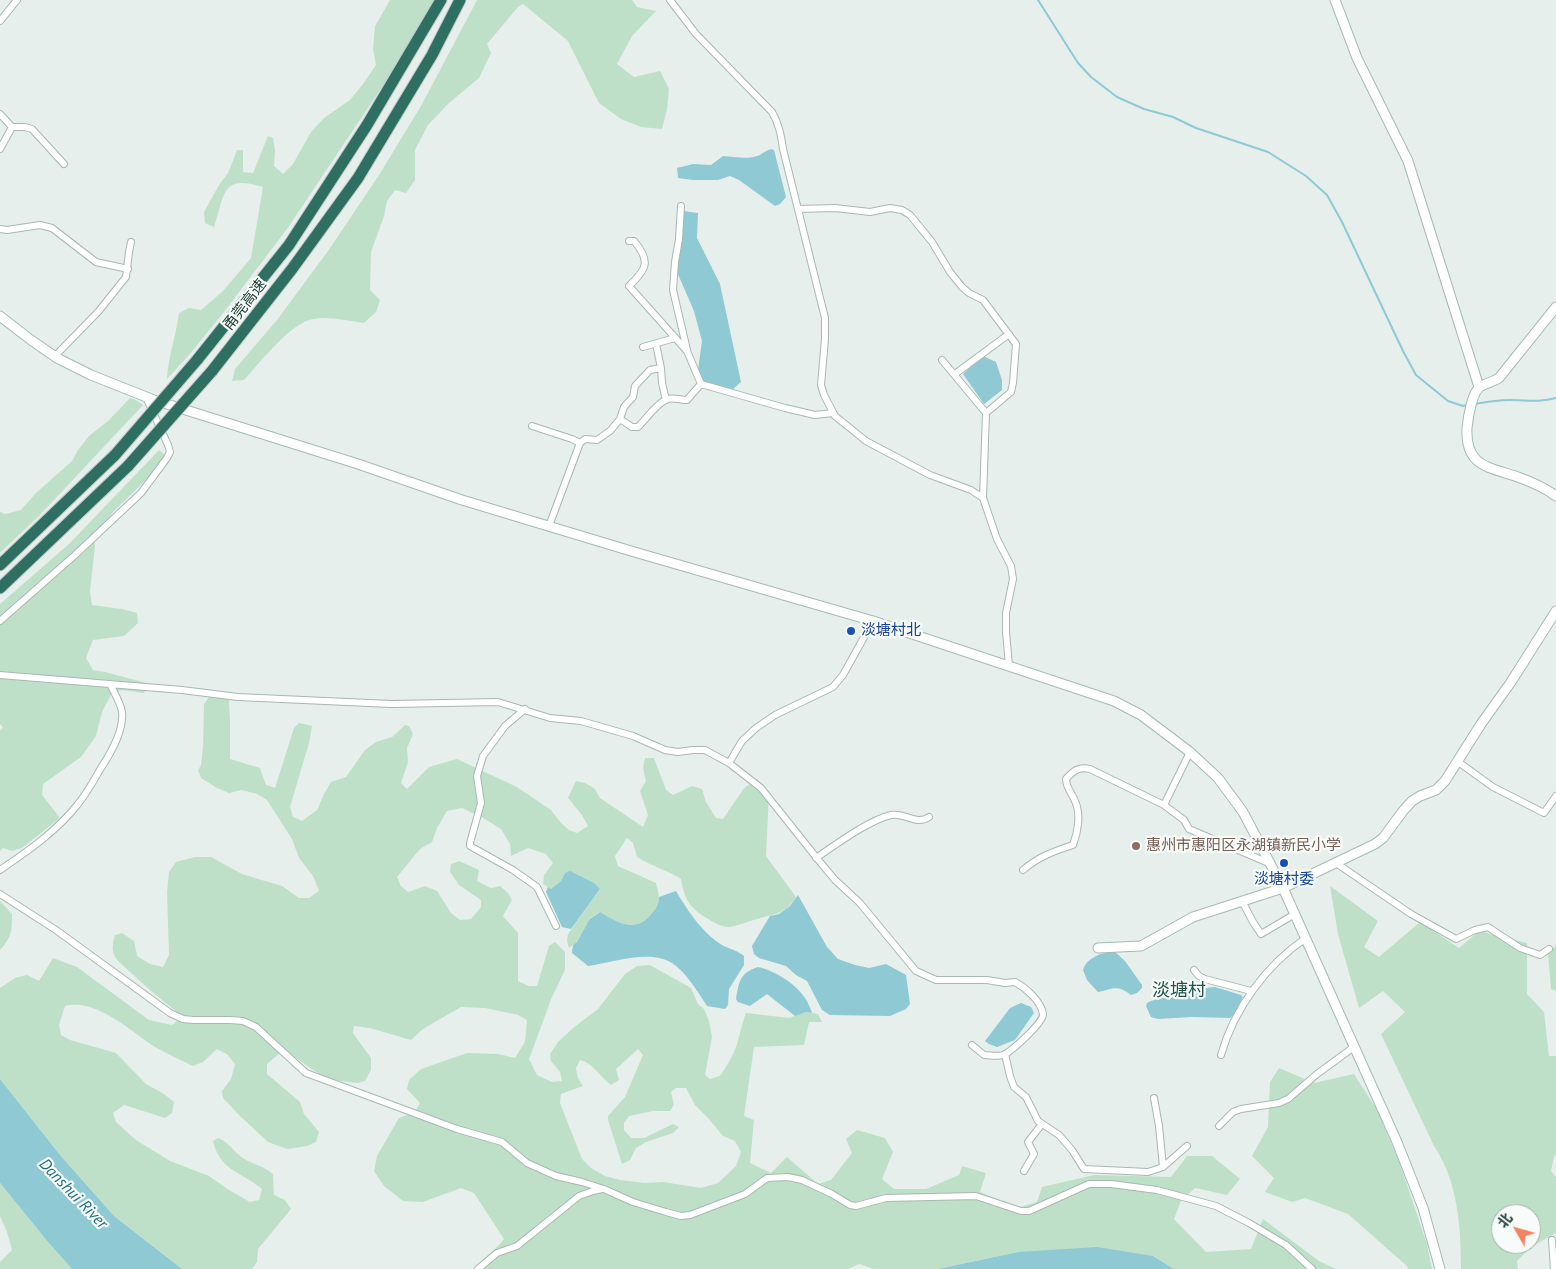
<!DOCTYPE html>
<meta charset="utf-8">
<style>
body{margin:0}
#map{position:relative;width:1556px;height:1269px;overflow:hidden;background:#e6efeb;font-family:"PT Sans","Noto Sans SC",sans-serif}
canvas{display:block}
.north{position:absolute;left:1491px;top:1204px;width:50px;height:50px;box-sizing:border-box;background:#f7fbf9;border:1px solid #a3b1ad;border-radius:50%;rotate:308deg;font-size:14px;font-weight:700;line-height:20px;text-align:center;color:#24423a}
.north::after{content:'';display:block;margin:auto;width:18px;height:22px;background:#f4845f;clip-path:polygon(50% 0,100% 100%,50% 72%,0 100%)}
</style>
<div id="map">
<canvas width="1556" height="1269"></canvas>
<div class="north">北</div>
</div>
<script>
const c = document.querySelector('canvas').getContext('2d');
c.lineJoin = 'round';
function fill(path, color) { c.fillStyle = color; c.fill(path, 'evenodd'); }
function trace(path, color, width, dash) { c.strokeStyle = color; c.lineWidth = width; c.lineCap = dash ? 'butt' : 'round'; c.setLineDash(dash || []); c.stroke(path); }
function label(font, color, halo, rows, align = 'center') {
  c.font = font + ' "PT Sans","Noto Sans SC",sans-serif'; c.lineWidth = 4.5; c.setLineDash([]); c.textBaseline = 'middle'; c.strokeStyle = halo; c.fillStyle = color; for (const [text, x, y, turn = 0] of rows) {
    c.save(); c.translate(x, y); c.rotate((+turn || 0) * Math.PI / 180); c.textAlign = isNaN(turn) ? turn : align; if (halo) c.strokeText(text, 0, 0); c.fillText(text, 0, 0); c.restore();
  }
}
fill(new Path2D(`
 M390 0H436L386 81 287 229 224 312 190 354 167 379C168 357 176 336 179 313L189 308 201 310 223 291 251 258 263 187C221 174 225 194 214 227L205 223 204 212 219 185 228 173 237 150H243V172L253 173 268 136 273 138 275 150 274 166 283 174 293 164 311 132 324 118 350 100 363 84 376 65 373 49 375 26Z
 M477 0H632L637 7 656 11 632 36 617 64 634 77 660 71 669 89 667 109 662 129 641 127 621 119 599 103 568 41 523 4 518 7 487 44 491 53 479 78 449 103 428 125 415 150V180L406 193 395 190 387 201 384 216 371 252 370 290 380 300 376 312 364 323C348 321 329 316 313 319 290 323 260 363 244 380L232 381 235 369 277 320 328 251 379 175 421 106Z
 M130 398 134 399 143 405 39 516 0 553V512L5 514 21 510 36 493 72 461 78 450 89 436 108 421Z
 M159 450 165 455 149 477 115 510 93 536 95 546 90 591 92 605 122 609 137 613 138 623 124 636 93 640 86 658 93 670 105 672 154 685 143 693 122 690 112 693 102 712 96 736 81 757 43 784 42 795 60 818 22 848 12 851 3 848 0 851V731L3 727 0 724V604L69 544Z
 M219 696 229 700 230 721V759L260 768 266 785 275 788 294 728 299 723 312 726 309 743 290 807 293 817 302 821 317 810 324 794 331 782 346 777 365 750 376 742 392 737 405 725 409 726 413 734 407 748 408 762 401 783 407 789 429 767 457 759 517 787 551 810 561 823 569 830 577 833 588 826 582 815 568 798 576 781 585 783 594 788 600 798 643 827 648 815 640 791 646 781 643 768 645 758H654L666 790 673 795 692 786 702 789 706 802 716 818 723 819 744 788 757 779 769 793 766 856 796 897C785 914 775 914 757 919 749 921 735 927 728 927 722 927 714 923 710 920 690 909 685 901 681 879 667 870 651 866 637 857L633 843 627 838 615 856 618 866 656 883C657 888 659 893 659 898 659 910 644 924 633 926 621 927 609 918 599 912L589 920 577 942 569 948 567 941 568 934 600 889 565 873 561 881 551 889 543 884 544 875 553 863 546 854 528 848 511 856 510 844 501 829 485 819 462 808 447 811 437 828 432 842 420 849 397 877 401 886 408 892 425 886 437 891 451 913 460 920 471 919 481 907V900L459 885 450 872 451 864 459 861 479 870 477 881 491 888 500 886 508 893 512 900 503 916 518 933V981L529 986H537L549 946 555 942 565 952V970L552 997 529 1059 537 1075 552 1082 562 1081 560 1072 551 1061 550 1054 558 1042 573 1028 598 1009 625 974 637 966 650 965 691 988 698 1004 704 1009 709 1021 712 1037 705 1075 710 1079 720 1076C727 1066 733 1056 737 1044 740 1033 742 1023 746 1013L789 1018 806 1012 818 1014 822 1022H809L804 1045 754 1047 744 1116 754 1120 750 1163 771 1173 787 1157 818 1184 831 1180 852 1153 846 1139 857 1130 885 1138 893 1152 882 1179 894 1189H926L959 1175 962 1166 986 1173 980 1192 1018 1208 1037 1202 1042 1187 1094 1175 1171 1177 1187 1156H1212L1240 1179 1227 1195 1195 1188 1181 1201 1174 1219 1206 1252 1251 1249 1263 1219 1319 1261 1336 1269H1174L1153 1256 1018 1252 938 1269H874L859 1264 848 1269H475C483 1257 496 1250 504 1239L474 1193 461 1188 423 1202 403 1201 384 1186 374 1171 377 1156 399 1118 415 1112 420 1103 407 1089 409 1080 421 1069 467 1053 498 1054 515 1058 525 1042 527 1020 518 1015 485 1008 461 1007 423 1029 411 1040 370 1028 354 1026 353 1033 371 1058V1070L365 1081 357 1083 326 1079 296 1058 280 1053 267 1064V1074L300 1102 304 1114 319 1132 316 1142 307 1146 287 1149 268 1142 240 1116 223 1098 222 1091 231 1079 235 1064 227 1054 217 1049 203 1062 193 1066C181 1060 167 1054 155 1047 130 1031 96 998 65 1006L59 1025 61 1035 70 1040 116 1053 146 1084 164 1094 174 1102 172 1113 165 1118 124 1105 113 1113 116 1122 136 1140 170 1161 209 1176 229 1190 250 1202 259 1200 262 1189C242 1172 220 1171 213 1141L218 1138C227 1141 232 1149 240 1156 250 1164 263 1165 273 1174L274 1195 285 1200 291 1209 258 1249 257 1262 252 1269H182L114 1216 60 1155 0 1079V988L15 978 27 975 39 981 53 958 77 967 149 1020 172 1025 177 1021 178 1013 151 991 118 961C111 952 112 946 115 935L122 933 134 941 137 956 150 964 163 967 169 955 167 892 169 872 176 862 195 857H211L242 874 282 886 299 898H309L319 891 313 876 299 858 292 839 267 800 257 794 241 790 229 793 217 788 201 778 198 770 201 765 203 747 204 704 209 697ZM638 1049 643 1055 625 1097 608 1116V1120L622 1164 630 1160 636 1148 646 1142 673 1133 679 1127 673 1124 644 1138H631L624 1130V1123L629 1116 653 1111H670L674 1105 671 1092 676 1088H686L695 1105 708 1118 723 1136 735 1141 741 1152 736 1166 718 1183 701 1188 663 1182 645 1183 620 1180 605 1176 591 1168 582 1159 560 1103 561 1094 583 1086 578 1078 576 1068 580 1060C593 1063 600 1077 611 1085L619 1080 616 1069Z
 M1330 886 1378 921 1364 947 1379 957 1420 922 1459 948 1479 931 1527 943V994L1544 1012 1549 1056H1556V1155L1554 1157 1551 1171 1556 1177V1233L1531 1247 1517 1261 1518 1269H1461C1461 1228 1458 1181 1434 1146L1381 1034 1405 1012 1383 991 1359 1008 1338 934ZM1501 1214H1531V1244H1501Z
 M0 901 12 914C12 931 12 937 0 950Z
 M1556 945V991L1551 989 1548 954Z
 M1279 1068 1314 1083 1354 1074 1377 1110 1399 1161 1427 1244 1432 1269H1407L1408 1267 1348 1214 1305 1198 1292 1202 1265 1192 1274 1178 1252 1156 1268 1127 1270 1082Z
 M0 1183 48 1242 72 1269H0V1262L12 1250 7 1232 0 1216Z`), '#bfe0c8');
fill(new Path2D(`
 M771 149 774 150 786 197 780 204 775 206 739 180 730 176 718 180H693L678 178 677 168 693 164 711 165 723 156C734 157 749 160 760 155 764 152 766 151 771 149Z
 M683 211 698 213 697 238 720 284 741 382 733 389 708 384 701 378 698 370 702 341 694 311 677 272 682 235Z
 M983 356 996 362 1002 380V390L984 404 963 374Z
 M570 871 594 883 600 889 571 929 562 927 546 892 548 887 551 889 561 881 565 873Z
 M676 891C687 910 705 937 726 947 733 950 738 951 744 956V965L729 989 728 1005 725 1009 707 1006C697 991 687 973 672 963 651 949 613 962 588 966L572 953 573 945 577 942 589 920 600 912C619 924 637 934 653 912 657 907 659 903 659 897Z
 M798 895 827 947 838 959 855 965 869 968 886 964 906 975 910 1004 906 1009 890 1016 830 1015 822 1010 807 981 796 975 786 966 759 958 754 954 752 946 770 916 779 914 790 906Z
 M1109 952H1115L1125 961 1142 985V988L1137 993 1131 995C1117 984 1113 989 1098 992L1087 980 1083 970C1086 959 1098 954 1109 952Z
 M758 967C775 971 795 983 805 998 808 1002 810 1008 812 1013L806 1012 795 1016 767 994 750 1006 738 1002 736 999C739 981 740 973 758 967Z
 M1215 987 1241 995 1243 997 1234 1015 1230 1018 1192 1017 1158 1019 1151 1017 1146 1006 1147 1003C1172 992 1187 990 1215 987Z
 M1021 1003 1031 1007 1034 1013 1015 1040 997 1047 989 1044 985 1041 1010 1008Z
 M0 1079 60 1155 114 1216 182 1269H72L48 1242 0 1183Z
 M1097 1247 1153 1256 1174 1269H938L1018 1252Z`), '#8ec9d4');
trace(new Path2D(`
 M1038 0 1078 63 1091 77 1117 97 1144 109 1173 117 1196 128 1268 152 1306 176 1327 195 1342 222 1403 351 1416 375 1448 401 1463 406 1467 405
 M1474 404C1486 402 1498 400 1509 400 1527 400 1538 403 1556 398`), '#8ec9d4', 2);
const street = new Path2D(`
 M670 0 696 34 772 112C779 124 781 135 783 149L825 318V339L821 385 824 395 835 416 866 441 930 475 971 490 983 498
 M0 21 17 0
 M0 114 12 127 0 149
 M12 127H25L32 129 64 164
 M681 206 679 239 675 262 673 290 687 350
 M798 209 835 208 870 212 890 208 902 210 910 215 932 242 950 272 962 287 969 293 983 300 1016 344 1013 383 1011 392 986 413
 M0 229 7 230 40 225 52 228 96 262 128 269
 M629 241H634C651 261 647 269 629 286L687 351 701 384 785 408 815 415 833 413
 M643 347 675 338
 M55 356 98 312 126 277 129 252 131 242
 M942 360 986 413 983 498 997 539 1011 566 1013 579 1006 613V632L1009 666
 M661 368 662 383 666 400
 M955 374 1009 334
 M620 419 632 427H638C646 419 656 404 667 399 673 397 681 400 687 400L701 384
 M532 426 572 439 580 443
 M549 526 580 443 585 439 597 440 610 431 620 419 624 407 633 397 635 386 650 370 661 368 656 344
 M0 621 75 555 141 493 167 458 170 452 168 445 146 397
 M873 621 843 675 833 687 775 715 756 728 742 741 729 763 761 788 820 862 835 880 859 902 916 971 936 980H987L1005 983 1015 982C1026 988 1041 1001 1043 1014 1044 1022 1011 1052 1003 1055 997 1057 990 1055 984 1055L972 1045
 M0 675 182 690 238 697 391 704 498 702 550 718 581 721 633 736 665 750 678 752 693 750H705L729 763
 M525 709 505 726 483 756 477 776 481 803 470 843V846L513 870 537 887 556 926
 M1457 761 1493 787 1544 813 1556 796
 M1164 805 1190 752
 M816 858C835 845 869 820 891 815 905 812 916 826 929 817
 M1336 863 1411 914 1456 939 1475 930 1488 927 1520 948 1540 955 1549 949
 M0 870C28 851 57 831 78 804 87 793 94 780 101 768 111 753 124 731 122 712 121 704 114 692 110 684
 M1023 870C1038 857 1054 851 1073 845 1078 832 1081 814 1075 801 1072 793 1066 788 1066 779 1073 771 1079 766 1090 769L1164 805 1184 820 1189 829 1271 864
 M0 894 56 930 170 1013 183 1019 193 1020H230L243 1021 256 1027 306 1073 457 1129 502 1142 527 1163 556 1176 582 1182 604 1189 633 1202 666 1212 681 1216 690 1215 745 1194 767 1178 788 1177 802 1180 832 1194 850 1205 856 1206 886 1198 976 1196 1021 1211H1029L1089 1184H1111L1157 1190 1216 1206 1249 1223 1286 1245 1312 1269
 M1242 901 1253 922 1261 934 1295 914
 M1194 970 1199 976 1205 979 1251 991
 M1005 1054 1010 1076 1014 1087 1026 1097 1038 1121 1059 1135 1072 1150 1084 1169 1148 1172 1163 1167 1187 1146
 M1221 1055C1234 1009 1266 965 1306 938
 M1154 1098 1159 1126 1163 1167
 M1219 1126 1233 1112 1241 1109 1279 1103 1288 1099 1317 1074 1354 1047
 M1024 1171 1034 1154 1028 1142 1042 1124
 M1552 1240 1554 1269
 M478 1269 497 1253 517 1246 579 1196 593 1191 602 1189`);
const secondary = new Path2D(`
 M1335 0 1357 58 1408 161 1479 387
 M1556 307 1499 378C1493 382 1487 383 1481 386 1472 391 1468 418 1467 428 1465 467 1489 467 1518 477 1532 482 1545 488 1556 496
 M0 316 31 340 57 358 91 375 154 400 358 464 462 500 631 551 873 621 1114 701 1141 715 1190 752 1218 778 1243 812 1283 888 1397 1142 1423 1208 1440 1269
 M1098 948 1141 946 1193 917 1283 888 1375 844 1383 838 1403 811 1412 801 1420 796 1436 790 1445 781 1481 724 1511 682 1556 611`);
const highway = new Path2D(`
 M197 360 289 245 367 125 441 0
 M212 371 292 269 358 178 432 55 460 0
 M0 565 115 455
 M0 588 128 466`);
trace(street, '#a8b8b2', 8);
trace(secondary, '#a4bbb3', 11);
trace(highway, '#c2cac8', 13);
trace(street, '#fff', 6);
trace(secondary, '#fff', 9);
trace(highway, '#2f6f62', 11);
const highwayBridge = new Path2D(`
 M115 455 197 360
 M128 466 212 371`);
trace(highwayBridge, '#c2cac8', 13, []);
trace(highwayBridge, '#2f6f62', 11);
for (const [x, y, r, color] of [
 [851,631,5,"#1a4fb4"],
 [1136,846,5,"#8d6e63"],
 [1284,863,5,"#1a4fb4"]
]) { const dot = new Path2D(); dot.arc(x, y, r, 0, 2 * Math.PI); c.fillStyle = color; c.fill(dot); trace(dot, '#f7fbf9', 2); }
label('15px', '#24423a', '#f7fbf9', [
 ["甬莞高速",245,305,-52]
]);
label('15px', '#164399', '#f7fbf9', [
 ["淡塘村北",861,631],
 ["淡塘村委",1284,880,"center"]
], 'left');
label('15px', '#785e54', '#f7fbf9', [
 ["惠州市惠阳区永湖镇新民小学",1146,846]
], 'left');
label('italic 16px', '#1c6f80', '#f7fbf9', [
 ["Danshui River",73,1194,46]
]);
label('18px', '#1f5548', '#f7fbf9', [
 ["淡塘村",1179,991]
]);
</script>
